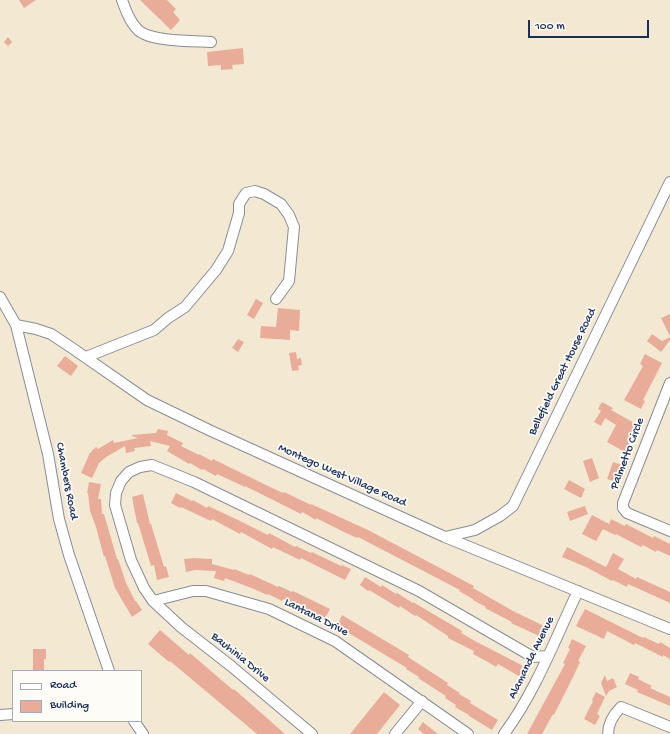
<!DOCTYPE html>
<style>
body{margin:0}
#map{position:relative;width:670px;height:734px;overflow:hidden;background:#f3e9d2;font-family:"Gochi Hand",sans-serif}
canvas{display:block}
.legend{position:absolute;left:12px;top:670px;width:130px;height:52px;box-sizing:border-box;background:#fdfcf7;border:1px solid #a3aaba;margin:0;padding:5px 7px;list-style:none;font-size:12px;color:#1b2f5e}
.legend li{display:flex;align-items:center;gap:8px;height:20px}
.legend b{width:20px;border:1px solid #a3aaba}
.scale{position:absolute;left:528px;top:20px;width:121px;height:18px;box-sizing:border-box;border:2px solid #1b2f5e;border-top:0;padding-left:5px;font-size:12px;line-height:14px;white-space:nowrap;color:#1b2f5e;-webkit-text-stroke:3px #fdfcf7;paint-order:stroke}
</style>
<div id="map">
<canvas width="670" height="734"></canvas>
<ul class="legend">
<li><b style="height:5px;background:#fff"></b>Road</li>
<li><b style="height:11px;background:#e9ac99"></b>Building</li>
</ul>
<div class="scale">100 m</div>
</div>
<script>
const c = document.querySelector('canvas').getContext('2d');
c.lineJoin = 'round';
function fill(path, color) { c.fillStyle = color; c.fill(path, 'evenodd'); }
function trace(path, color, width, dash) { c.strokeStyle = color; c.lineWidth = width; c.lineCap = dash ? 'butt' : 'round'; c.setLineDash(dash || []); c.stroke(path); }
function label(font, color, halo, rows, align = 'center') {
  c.font = font + ' "Gochi Hand",sans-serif'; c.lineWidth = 3.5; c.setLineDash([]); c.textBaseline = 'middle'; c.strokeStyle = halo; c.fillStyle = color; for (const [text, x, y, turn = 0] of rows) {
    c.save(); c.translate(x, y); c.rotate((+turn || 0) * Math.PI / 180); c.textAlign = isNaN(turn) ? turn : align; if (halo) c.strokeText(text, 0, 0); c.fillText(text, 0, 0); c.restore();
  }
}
fill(new Path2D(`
 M19 0H36L24 8Z
 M140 0H167L176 9 173 12 180 20 171 30Z
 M8 37 12 42 8 46 4 42Z
 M243 48 244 64 232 65 233 69 221 70V65L208 66 207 52Z
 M256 299 263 303 254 319 247 315Z
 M278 308 300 310 299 331 290 330V340L260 338 261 326 276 327Z
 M670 314V336L661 318Z
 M652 334 662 341 670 337V340L661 352 647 341Z
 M238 339 244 342 238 352 232 348Z
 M296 352 297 359 301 358 302 365 298 366 299 370 292 371 289 353Z
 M645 354 662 363 643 400 645 401 641 409 624 400 643 366 640 364Z
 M65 356 78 366 71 376 57 366Z
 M602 402 613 408 611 410 638 425 629 441 630 442 625 452 607 442 616 425 605 418 601 426 594 422 601 411 598 409Z
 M158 429 168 431 167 435 183 443 181 446 199 455V454L212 461 213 459 268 486 283 493 284 492 311 505V504L368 530 459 578 474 586 473 588 513 611 544 626 539 636 511 623 512 622 485 608 486 607 473 600V599L459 591 460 590 358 537 357 538 344 532 316 518V520L302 512 301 514 245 486V487L217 474 216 476 203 469 202 470 190 463 189 464 167 451 170 446 150 441 151 446 134 448 135 451 126 453 125 446 106 457 99 463 92 478 81 473 89 455V454L96 447 98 449 113 440 114 443 138 438 132 436V435L156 433Z
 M592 458 599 478 590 482 583 461Z
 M613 462 622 465 617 482 607 479Z
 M569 480 585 489 581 498 564 489Z
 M89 482 101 484 98 499H101L102 514H104L117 559H118L126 583 135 601H136L142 610 132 617 115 588 105 556 104 557 96 527 90 511 88 493H87Z
 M176 493 192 501 193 500 207 508 208 506 236 519 268 535 269 533 295 547 296 546 311 553 312 552 341 566 342 565 351 569 345 580 301 558 300 560 273 547 272 549 241 532 240 534 212 519 211 521 181 507 180 508 171 503Z
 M143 494 150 524H151L164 567 166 566 169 577 157 580 154 565 151 566 138 523H137L132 497Z
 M585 506 588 514 570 521 567 512Z
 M592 515 609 524 611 519 625 526 626 524 653 538 654 536 670 544V556L657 550 656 552 643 545 641 547 616 534 615 535 603 529 596 541 582 534Z
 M567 547 606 567 613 553 624 559 618 569 636 579 637 577 670 592V603L628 584 627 587 613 580 612 581 586 567 562 557Z
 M194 558 212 559V564L234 570V569L249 575 250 574 278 587 279 586 292 592 293 591 330 609 324 620 283 599 282 601 268 594 267 595 254 589 225 578 224 581 214 578 216 571 195 570 186 572 184 559Z
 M365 577 381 587 382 585 396 594 397 593 413 603V602L462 631 461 633 475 641 529 669 524 679 498 664 496 667 488 662 473 654 474 651 448 638V636L416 615 415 616 400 606 399 608 369 590 368 591 360 585Z
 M585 609 643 638 644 637 659 644 660 642 670 648V659L663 655V657L635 643 634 645 607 631 604 639 576 626Z
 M342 615 409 655 408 657 448 683 447 685 460 693 459 694 471 701 470 703 498 720 492 730 469 716V715L455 707 456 705 445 698 446 696 418 678 419 677 406 669 407 668 337 626Z
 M160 630 189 655 190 653 233 690 234 689 285 734H257L170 661 169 662 148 644Z
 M572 639 586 646 578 661 580 662 574 675 554 715 553 714 542 734H527L565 664 563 663 570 649 568 648Z
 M33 649H46V659H44V671H33Z
 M630 673 639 677 638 679 652 686 650 688 670 697V706L637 692 638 690 625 684Z
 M605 675 607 681 613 678 617 687 609 691 606 696 601 683Z
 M384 692 400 705 389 719 377 734H350Z
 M596 692 605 697 597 714 600 716 595 725 584 719 593 701 592 700Z
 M423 722 438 734H424L418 729Z`), '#e9ac99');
const minor = new Path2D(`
 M122 0C126 11 130 22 138 30 151 42 194 41 211 42
 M0 297 16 325 48 454 59 519 69 555 109 671
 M16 325 36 329 51 334 72 348 147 400 209 430 445 537 670 629
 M86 357 154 330 168 318 185 307 216 270 228 251 239 213V204L246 193 255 191 264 194 281 204 289 215 294 227 289 281 276 299
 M670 383 623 503V508L627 513 670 531
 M445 537 475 530 500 516 513 506 670 182
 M153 601 193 591H206L269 609 335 641 468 734
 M0 715 13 714
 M134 721 143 734
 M312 734 231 666 181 627 153 601 144 588 131 560 115 505 116 493 121 481 129 472 140 467 152 465 194 482 419 591 533 657 548 656
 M395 734 422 701
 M504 734C536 691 555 639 578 591
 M608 734C608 723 613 715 621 707L670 727`);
trace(minor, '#878c98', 12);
trace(minor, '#fff', 10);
label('12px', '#1b2f5e', '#fdfcf7', [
 ["Bellefield Great House Road",563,372,-64],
 ["Palmetto Circle",628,454,-69],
 ["Montego West Village Road",342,476,24],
 ["Chambers Road",66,481,79],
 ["Lantana Drive",316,618,27],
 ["Bauhinia Drive",240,658,39],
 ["Alamanda Avenue",532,658,-64]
]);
</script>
